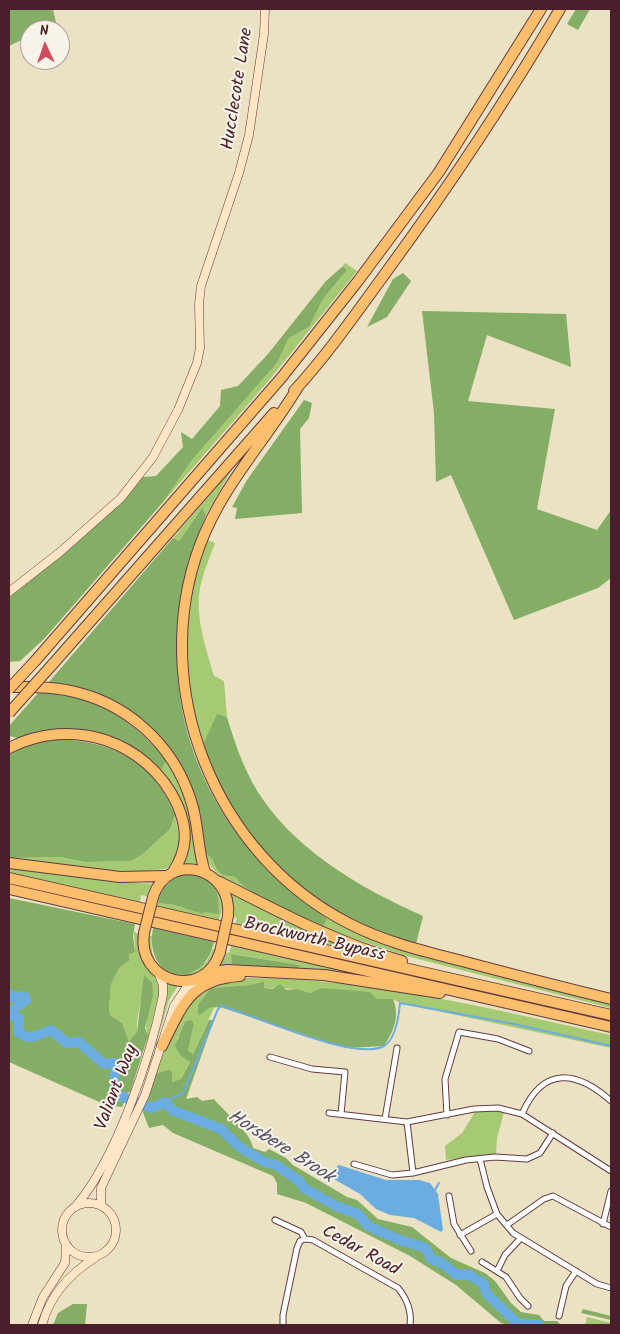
<!DOCTYPE html>
<style>
body{margin:0}
#map{position:relative;width:620px;height:1334px;overflow:hidden;background:#ebe2c3;font-family:Kalam,sans-serif}
canvas{display:block}
.frame{position:absolute;inset:0;border:10px solid #4a1f2b;pointer-events:none}
.north{position:absolute;left:20px;top:20px;width:50px;height:50px;box-sizing:border-box;background:#f7f3e8;border:1px solid #b29e9c;border-radius:50%;rotate:357deg;font-size:14px;font-weight:700;line-height:20px;text-align:center;color:#4a1f2b}
.north::after{content:'';display:block;margin:auto;width:18px;height:22px;background:#d1495b;clip-path:polygon(50% 0,100% 100%,50% 72%,0 100%)}
</style>
<div id="map">
<canvas width="620" height="1334"></canvas>
<div class="frame"></div>
<div class="north">N</div>
</div>
<script>
const c = document.querySelector('canvas').getContext('2d');
c.lineJoin = 'round';
function fill(path, color) { c.fillStyle = color; c.fill(path, 'evenodd'); }
function trace(path, color, width, dash) { c.strokeStyle = color; c.lineWidth = width; c.lineCap = dash ? 'butt' : 'round'; c.setLineDash(dash || []); c.stroke(path); }
function label(font, color, halo, rows, align = 'center') {
  c.font = font + ' Kalam,sans-serif'; c.lineWidth = 4; c.setLineDash([]); c.textBaseline = 'middle'; c.strokeStyle = halo; c.fillStyle = color; for (const [text, x, y, turn = 0] of rows) {
    c.save(); c.translate(x, y); c.rotate((+turn || 0) * Math.PI / 180); c.textAlign = isNaN(turn) ? turn : align; if (halo) c.strokeText(text, 0, 0); c.fillText(text, 0, 0); c.restore();
  }
}
fill(new Path2D(`
 M345 263 357 271 271 378 164 501 192 460 277 363 289 338 309 327 323 299 347 270 343 266Z
 M232 469 206 515 202 508 179 541 173 538Z
 M207 540 215 543C210 557 203 573 200 588 195 618 206 648 214 676L224 681 227 717 217 715 202 747C191 701 182 651 189 603 192 582 201 560 207 540Z
 M166 761C186 790 195 830 197 865L183 864 188 845 160 772Z
 M175 815 180 841 172 866 166 869 123 873 9 860V858L60 857 85 862 131 861 143 854 170 829Z
 M204 851 212 859 217 870 223 875 235 877 244 887 240 890C222 877 210 872 204 851Z
 M9 867 137 883 153 884 147 896 141 895 140 903 9 874Z
 M9 883 138 913 137 915 9 886Z
 M216 887C226 901 222 908 219 921L157 906 158 903 175 905Z
 M231 892 387 959 235 925 237 918 233 916Z
 M327 918 366 937 611 1004V1008L406 956 323 928Z
 M134 931 138 934 141 956 156 978 160 991 144 1054C144 1048 148 1040 147 1035 145 1019 147 1012 153 996L142 994 137 1021V1032L129 1043 122 1023 111 1016 109 1010 111 984 119 968 129 961 128 954 135 951Z
 M234 934 611 1020V1022L233 936Z
 M148 936H152C148 970 168 970 194 972L207 961 213 949 215 950C198 992 147 980 148 936Z
 M231 946 379 979 299 971 300 965 232 954 257 968 218 966 224 952 229 953Z
 M243 978C368 977 490 1009 611 1035V1048L400 1003 393 999H377L321 988 310 993 297 989 263 988V981L251 985 211 988 209 1008H214L193 1054 188 1051 194 1024 177 1038 190 1061 181 1079 172 1082 162 1073 154 1074 185 1004 212 984Z
 M166 982 179 984 169 1000 150 1064 131 1114 127 1119C140 1083 170 1018 166 982Z
 M497 1110 504 1112 497 1138 496 1154 446 1160 445 1146 462 1133 475 1112Z
 M587 1317 611 1323V1325H585Z`), '#a6c973');
fill(new Path2D(`
 M9 9H53L56 23 42 30H30V36L9 46Z
 M576 9H590L578 30 567 24Z
 M343 266 347 270 323 299 309 327 289 338 277 363 192 460 164 501 44 639 20 661 9 662V596L116 507 143 477 156 476 183 447 181 432 192 439 220 406 221 390 238 386 268 354 326 281Z
 M403 273 411 281 387 317 367 327 393 279Z
 M422 311 566 314 571 367 487 335 468 401 555 409 537 509 597 530 611 510V578L598 588 514 620 451 475 436 482 434 413Z
 M304 400 312 403 309 418 300 429 302 513 235 519 237 508 232 507 247 480Z
 M202 508 206 515C140 669 188 826 327 918L323 928 263 899 244 887 235 877 223 875 217 870 212 859 204 851C198 827 195 799 185 776 166 730 98 683 48 683L173 538 179 541Z
 M39 692C89 692 132 718 163 757L166 761 160 772 98 734 22 739 9 736V726Z
 M217 714 227 717C236 747 246 776 264 801 302 855 365 890 423 916L416 944C345 924 276 879 236 816 222 795 213 770 202 747Z
 M53 739C109 740 154 759 175 815L170 829 143 854 131 861 85 862 60 857 9 858V754L30 744Z
 M184 874C214 876 218 885 219 914L205 912 203 914 175 905 158 903C161 889 168 879 184 874Z
 M9 898 135 924 133 936 135 952 129 954V961L119 968 111 984 109 1010 111 1016 122 1023 129 1042 137 1032 144 975 152 983 153 996 145 1028 148 1036 130 1093 128 1092 122 1107 106 1105 9 1062Z
 M153 928 214 942C203 992 143 982 153 928Z
 M231 954 300 965 299 971 232 964Z
 M264 981V988L273 989 280 984 286 990 297 989 310 993 321 988 370 992 377 999H393C400 1016 394 1031 384 1046L346 1048 220 1007 209 1008 198 1016V1005L211 988 250 985Z
 M191 1020 194 1024 188 1051 193 1054 209 1020H214L186 1099 197 1097 202 1101 214 1099C225 1113 251 1132 253 1148L265 1152 269 1149 286 1158 293 1165 347 1197 357 1200 378 1219 412 1227 451 1258 485 1273 495 1281 511 1303 521 1312 539 1315 544 1321H557L561 1325H508L501 1323 456 1285 410 1256 306 1203 277 1194V1183L273 1176 173 1133 163 1125 149 1128 142 1110 154 1074 169 1070 172 1072V1082L181 1079 190 1062 180 1055 175 1046 185 1022Z
 M73 1304H87L85 1325H53L58 1313Z
 M583 1309 611 1316V1320L581 1313Z`), '#84ad65');
fill(new Path2D(`
 M339 1165 386 1180H419L430 1183 438 1194 443 1230 441 1232 414 1218 390 1215 376 1209 360 1194 334 1179 333 1169Z`), '#6bade0');
trace(new Path2D(`
 M165 1102 183 1093 218 1009 221 1006C254 1015 355 1062 384 1046 396 1039 399 1014 400 1003L514 1024 611 1046
 M435 1190 439 1183`), '#6bade0', 2);
trace(new Path2D(`
 M9 994 11 996H24L26 1000 10 1011V1015L19 1018 18 1032C32 1042 35 1035 51 1030L67 1043 79 1042 104 1064 114 1063 117 1066C113 1077 113 1085 118 1095L152 1108 165 1102 172 1110 221 1129 241 1148 265 1162 276 1165 299 1181 304 1188 336 1206 358 1214 368 1226 400 1240 423 1247 427 1250 431 1259 442 1263 457 1275H469L484 1284 486 1293 517 1323 539 1325`), '#6bade0', 10);
const street = new Path2D(`
 M270 1057 312 1069 345 1072 341 1114
 M329 1113 407 1122 474 1109 498 1108 522 1114 611 1171
 M522 1114C543 1066 576 1070 611 1101
 M447 1115 445 1079 459 1032 498 1039 529 1051
 M385 1119 397 1048
 M407 1122 413 1173
 M480 1159 487 1187 497 1214 513 1233 597 1284 611 1288
 M354 1164 392 1175 413 1173 466 1160 495 1157 527 1159 540 1153 553 1133
 M449 1196 454 1224 471 1251
 M275 1220 301 1232 305 1239 313 1240 398 1288C407 1299 412 1310 410 1325
 M603 1224 611 1191
 M507 1225 544 1199 553 1196 611 1227
 M460 1235 497 1214
 M482 1262 506 1277 520 1298 528 1306
 M497 1271 505 1255 520 1239
 M559 1316 566 1286 576 1271
 M283 1325V1315L297 1248 300 1241 305 1239`);
const secondary = new Path2D(`
 M9 592 60 552 121 498 153 457 178 410 197 363 200 348 199 304 201 286 239 173 249 135 264 34 265 9
 M62 1230a27 27 0 1 1 54 0a27 27 0 1 1-54 0Z
 M101 1206V1188L145 1095 174 1006 186 988 197 980
 M75 1207C116 1160 151 1056 163 995V985L158 972
 M32 1325 43 1297 65 1263 66 1246
 M42 1325C50 1296 69 1274 95 1258`);
const highway = new Path2D(`
 M298 387C265 442 223 484 200 545 147 687 215 856 350 924 385 942 423 951 462 961 511 974 561 987 611 999
 M294 391C328 354 357 312 387 271 450 185 506 101 560 9
 M36 660 282 377 358 281 439 172 541 9
 M52 665 274 413
 M9 687C28 687 47 686 66 690 125 701 173 743 191 801 199 824 197 849 205 872
 M9 748C71 716 147 740 177 804 188 829 188 849 173 872
 M9 863 120 877 165 876
 M9 878 611 1015
 M220 882C279 912 337 943 402 961
 M9 889 611 1027
 M153 897C168 850 233 867 228 916
 M144 933C136 982 204 1002 220 952
 M207 973 227 970 324 975 440 993
 M162 1046C182 1006 190 979 240 976`);
trace(street, '#623c42', 7);
trace(secondary, '#623c42', 9);
trace(highway, '#623c42', 12);
trace(street, '#fff', 5);
trace(secondary, '#fde5c5', 8);
trace(highway, '#fabe6d', 10);
const highwayBridge = new Path2D(`
 M9 689 36 660
 M9 713 52 665
 M144 933 153 897
 M220 952 228 916`);
trace(highwayBridge, '#623c42', 12, []);
trace(highwayBridge, '#fabe6d', 10);
label('18px', '#4a1f2b', '#f7f3e8', [
 ["Hucclecote Lane",239,89,-81],
 ["Brockworth Bypass",314,941,13],
 ["Valiant Way",118,1088,-69],
 ["Cedar Road",360,1252,29]
]);
label('italic 19px', '#56516a', '#f7f3e8', [
 ["Horsbere Brook",280,1148,32]
]);
</script>
